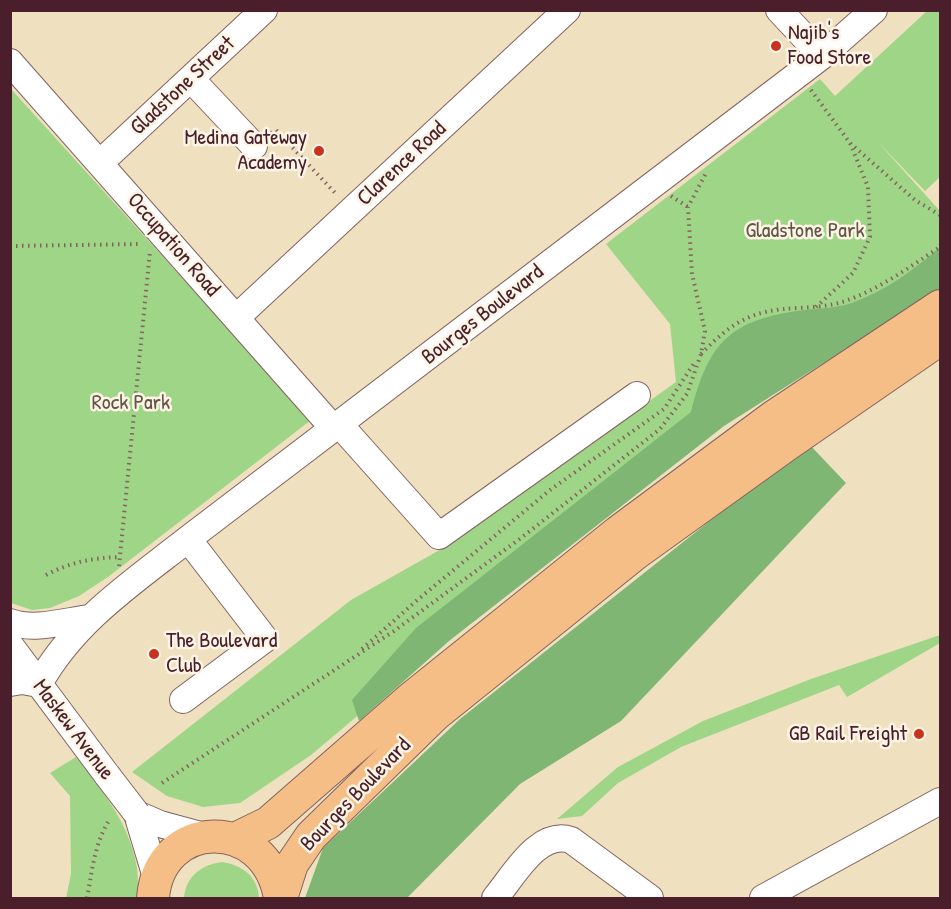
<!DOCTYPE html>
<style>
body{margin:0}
#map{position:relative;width:951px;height:909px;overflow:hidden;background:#efe0c0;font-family:"Patrick Hand",sans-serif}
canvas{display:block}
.frame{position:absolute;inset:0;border:12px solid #4a1f2b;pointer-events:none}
</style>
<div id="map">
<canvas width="951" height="909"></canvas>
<div class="frame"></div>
</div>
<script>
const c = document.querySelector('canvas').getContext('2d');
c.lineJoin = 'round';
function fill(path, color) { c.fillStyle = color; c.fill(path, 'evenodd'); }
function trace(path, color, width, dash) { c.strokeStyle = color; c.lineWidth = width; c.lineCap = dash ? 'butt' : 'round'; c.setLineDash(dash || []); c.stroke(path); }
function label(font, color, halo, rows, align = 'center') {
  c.font = font + ' "Patrick Hand",sans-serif'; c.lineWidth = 5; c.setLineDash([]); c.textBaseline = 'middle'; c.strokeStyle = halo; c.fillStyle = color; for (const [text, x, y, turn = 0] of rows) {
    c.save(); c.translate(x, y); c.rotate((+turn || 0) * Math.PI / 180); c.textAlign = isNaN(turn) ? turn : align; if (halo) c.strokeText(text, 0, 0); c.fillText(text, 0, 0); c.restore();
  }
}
fill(new Path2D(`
 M927 11H940V177L925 191 877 141 940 211V274L731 415 432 653 311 755 240 803 203 807 167 796 132 772 351 600 443 548 676 382 670 324 606 244 820 79 835 96Z
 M11 89 311 420 108 577 79 596 50 608 32 610 11 603Z
 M940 635V643L847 697 839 685 681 747 618 783 582 816 557 819 618 767 703 721 811 679Z
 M76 757C108 796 145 845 137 898H66L71 874 70 796 50 773Z
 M222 862C243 865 258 877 259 898H184C186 876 201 865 222 862Z`), '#9fd587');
fill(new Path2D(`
 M940 247V289L724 426 449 641 359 721 352 700 416 628 691 412C708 346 727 321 797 311 816 308 833 309 852 303 886 290 913 271 940 247Z
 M808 443 846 483 621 721 520 784 407 898H305L323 848 460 719Z`), '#7fb674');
const minor = new Path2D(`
 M779 10 822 56
 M10 62 334 429
 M191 79 254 146
 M101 162 264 10
 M237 317 567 10
 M340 425 439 536 637 395
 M10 622C34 631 65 621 90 618
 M10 645 107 775
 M10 683 22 681 39 684
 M39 684C74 621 132 583 188 539L822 56 874 10
 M183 700 265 639 188 539
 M137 814 160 824 208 837
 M137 814 156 877
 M495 898C513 877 538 829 571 840L650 898
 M763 898 940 801`);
const major = new Path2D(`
 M235 839 268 823 410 699 618 532 773 417 940 306
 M153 898C159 818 266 814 280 898
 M281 898 292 864 311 836 435 715 635 554 785 446 940 339`);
trace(minor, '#84635f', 28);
trace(major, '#84635f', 34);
trace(new Path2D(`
 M811 90 850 143 915 200 940 215
 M271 133 276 130 337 195
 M671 196 688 207
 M10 246 142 244
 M816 307 853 273 870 237 868 187 850 143
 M701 354C733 321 752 310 798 308 815 307 832 306 848 300 881 288 911 266 940 247
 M119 566 150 251
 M46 575C71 562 92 558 120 557
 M362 649 415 602 550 490 664 409 695 362
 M162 783 394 631 521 538 660 429 687 394 701 354 705 331 692 274 688 207 706 173
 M87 898C92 872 94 846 108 822`), '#84635f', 4, [1.5, 4.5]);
trace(minor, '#fff', 26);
trace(major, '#f6be87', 32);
const minorBridge = new Path2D(`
 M107 775 137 814`);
trace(minorBridge, '#84635f', 28, []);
trace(minorBridge, '#fff', 26);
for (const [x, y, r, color] of [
 [776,46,6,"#c8321e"],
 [319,151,6,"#c8321e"],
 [154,654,6,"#c8321e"],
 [919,734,6,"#c8321e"]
]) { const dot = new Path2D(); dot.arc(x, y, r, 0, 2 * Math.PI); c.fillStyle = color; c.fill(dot); trace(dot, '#fcf5e5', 2); }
label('22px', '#4a1f2b', '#fcf5e5', [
 ["Najib's",788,33],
 ["Food Store",788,58],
 ["Medina Gateway",307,138,"right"],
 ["Academy",307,163,"right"],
 ["The Boulevard",166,641],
 ["Club",166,666],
 ["GB Rail Freight",907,734,"right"]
], 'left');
label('22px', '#4a1f2b', '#fcf5e5', [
 ["Gladstone Street",183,86,-43],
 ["Clarence Road",402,164,-43],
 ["Occupation Road",173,245,49],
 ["Bourges Boulevard",483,315,-38],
 ["Maskew Avenue",73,730,53],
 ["Bourges Boulevard",356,795,-46]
]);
label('22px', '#645647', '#fcf5e5', [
 ["Gladstone Park",805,231],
 ["Rock Park",131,403]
]);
</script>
